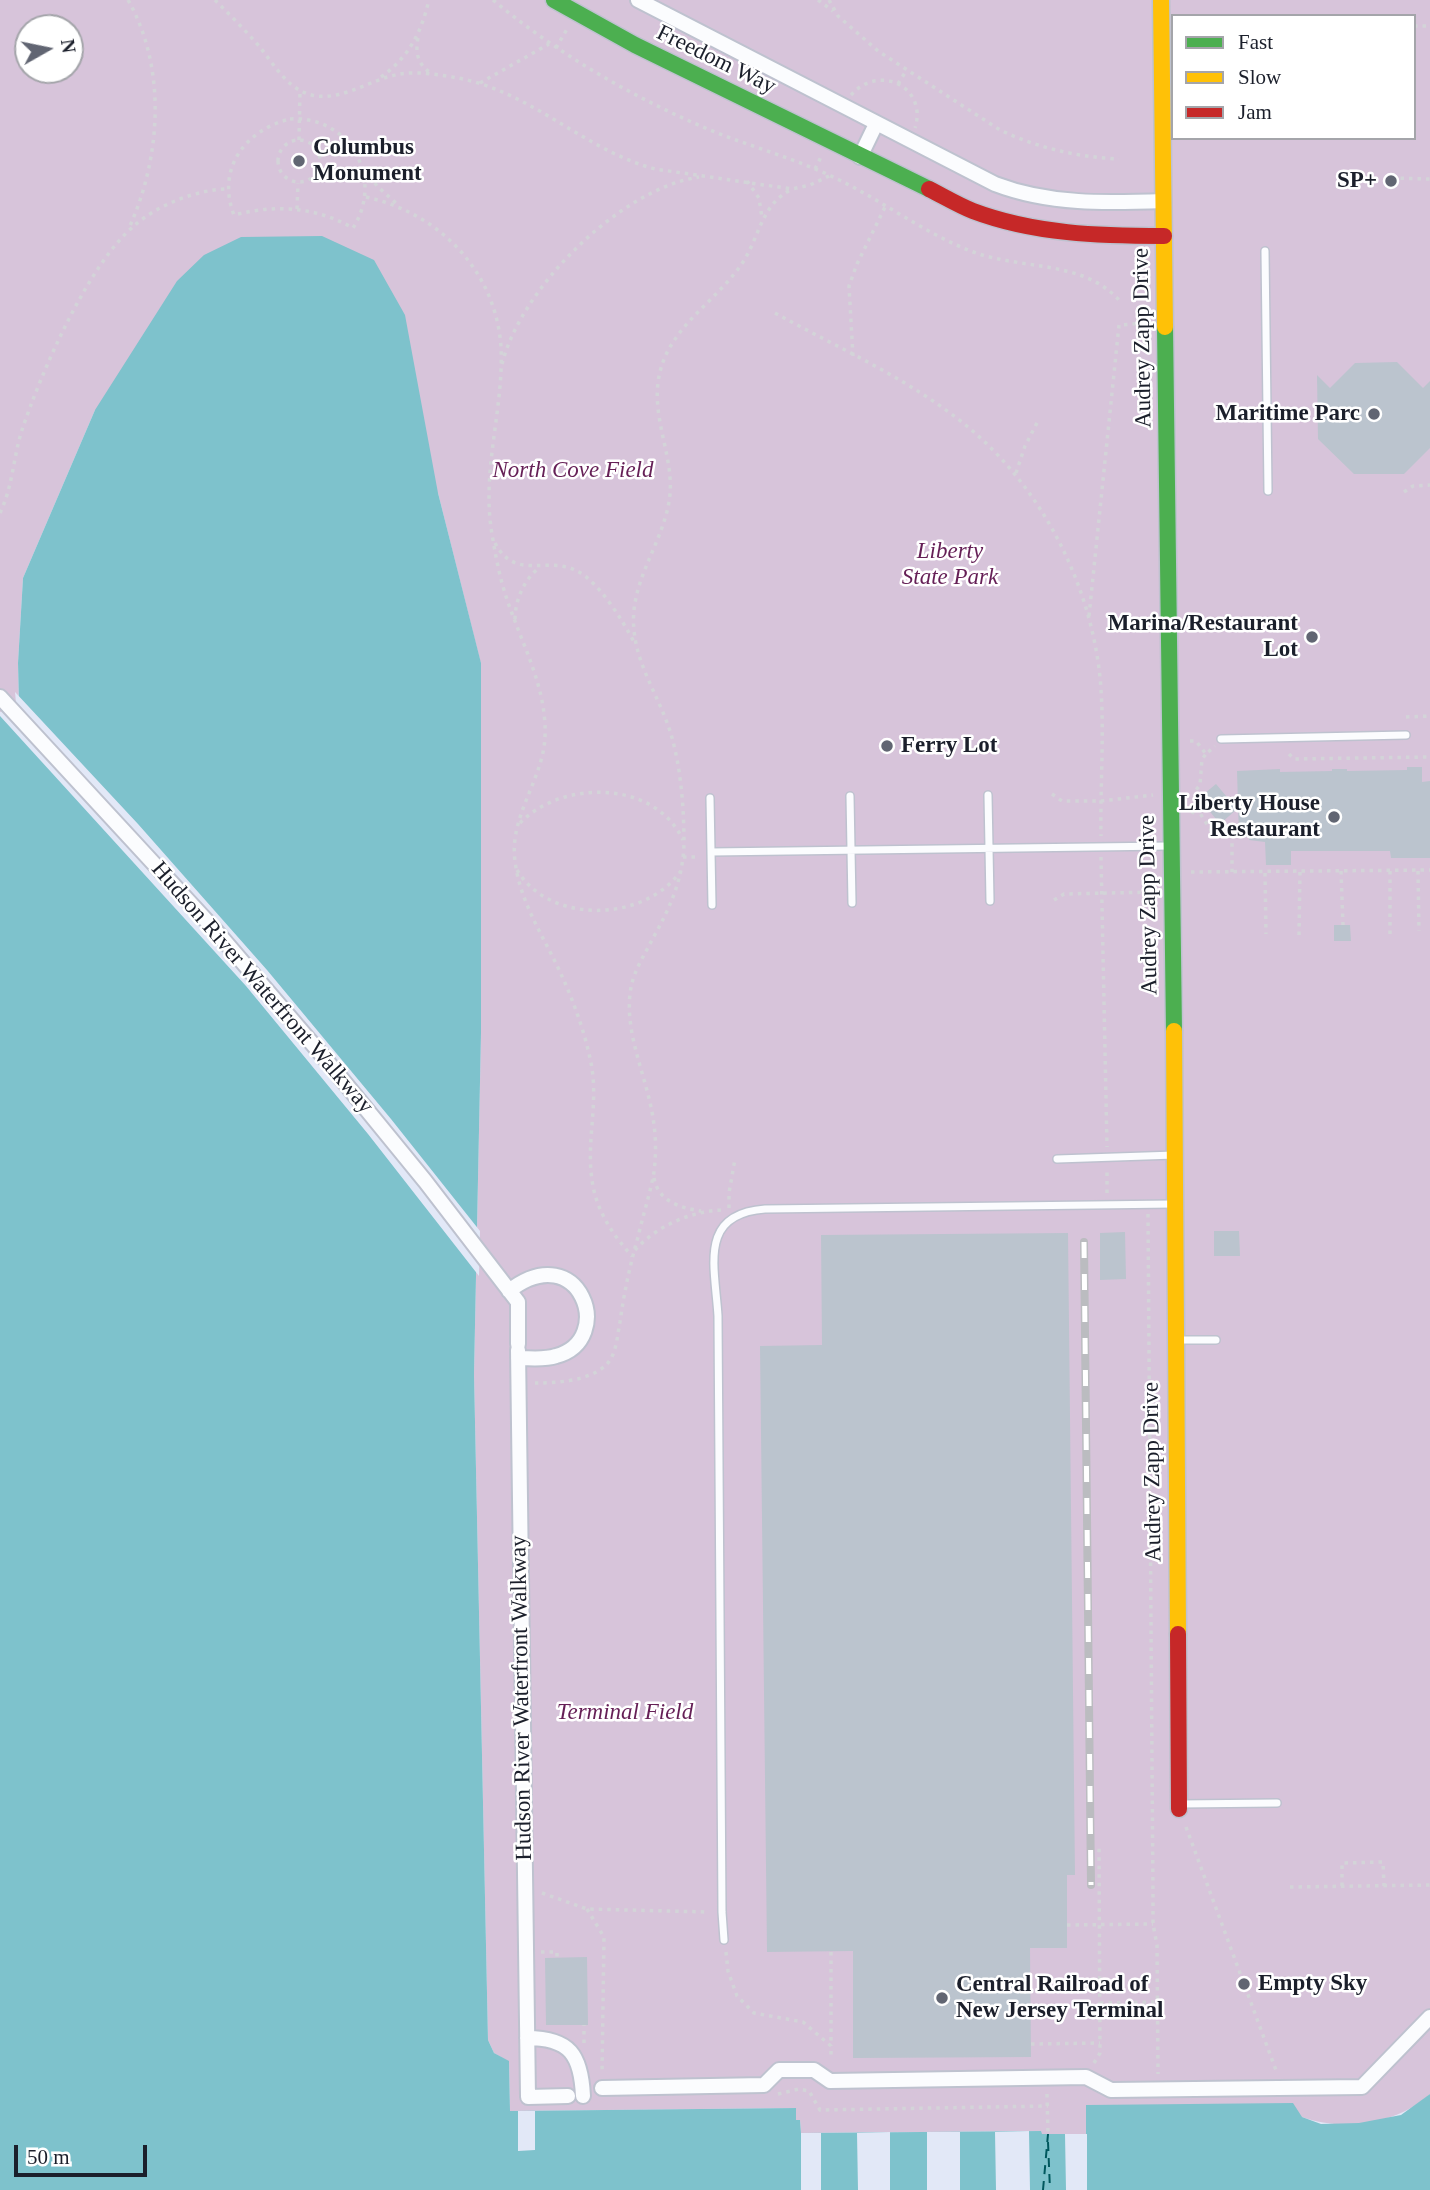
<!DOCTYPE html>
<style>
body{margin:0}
#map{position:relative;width:1430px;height:2190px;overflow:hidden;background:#e2e8f7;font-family:Georgia,serif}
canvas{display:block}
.legend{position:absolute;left:1171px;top:14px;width:245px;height:126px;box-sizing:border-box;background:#fff;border:2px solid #a4a5aa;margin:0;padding:9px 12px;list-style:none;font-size:21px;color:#1b1f2b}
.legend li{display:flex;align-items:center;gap:14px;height:35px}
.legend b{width:35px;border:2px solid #a4a5aa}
.north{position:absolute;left:14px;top:14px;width:70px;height:70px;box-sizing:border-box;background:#fff;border:2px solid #a4a5aa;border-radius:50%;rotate:81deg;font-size:19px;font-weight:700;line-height:28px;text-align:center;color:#1b1f2b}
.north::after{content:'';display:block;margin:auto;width:24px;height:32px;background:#616572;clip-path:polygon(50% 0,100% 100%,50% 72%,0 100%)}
.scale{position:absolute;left:14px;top:2145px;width:133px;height:32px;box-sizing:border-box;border:4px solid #1b1f2b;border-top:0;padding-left:9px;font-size:21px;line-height:24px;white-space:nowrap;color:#1b1f2b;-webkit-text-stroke:5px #fff;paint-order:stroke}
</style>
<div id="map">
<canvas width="1430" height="2190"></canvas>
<ul class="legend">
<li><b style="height:9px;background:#4caf50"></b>Fast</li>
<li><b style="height:9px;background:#ffc107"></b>Slow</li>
<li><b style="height:9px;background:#c62828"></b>Jam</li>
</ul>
<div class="north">N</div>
<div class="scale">50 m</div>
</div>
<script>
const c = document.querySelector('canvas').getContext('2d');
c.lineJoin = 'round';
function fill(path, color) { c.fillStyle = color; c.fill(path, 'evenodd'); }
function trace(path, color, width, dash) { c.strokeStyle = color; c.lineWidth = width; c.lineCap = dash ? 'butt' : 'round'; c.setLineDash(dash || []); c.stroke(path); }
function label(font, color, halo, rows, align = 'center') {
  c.font = font + ' Georgia,serif'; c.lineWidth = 5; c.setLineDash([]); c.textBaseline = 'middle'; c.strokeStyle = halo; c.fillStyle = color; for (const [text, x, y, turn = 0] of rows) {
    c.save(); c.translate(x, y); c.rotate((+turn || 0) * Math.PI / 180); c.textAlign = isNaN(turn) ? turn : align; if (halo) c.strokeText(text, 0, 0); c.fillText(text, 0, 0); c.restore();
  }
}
fill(new Path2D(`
 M0 0H1430V2094C1398 2124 1343 2132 1302 2117L1086 2106 1087 2134H1041L1040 2131 801 2133 800 2120H796L795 2108 510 2111 509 2062 494 2053 488 2040 474 1374 481 1033V664L438 493 95 410 23 578 18 663 19 705 0 716ZM1173 16H1414V138H1173ZM28 28H70V70H28Z`), '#d7c4da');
fill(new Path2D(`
 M322 236 374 260 405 315 438 493 481 663V1033L474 1374 488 2040 494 2053 509 2061 510 2111 796 2108V2120H800L801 2133 1041 2131 1042 2134H1086V2105L1293 2103 1302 2117 1321 2124 1359 2123 1401 2115 1430 2094V2190H0V716L19 704 18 663 23 578 95 410 177 281 204 255 241 237Z`), '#7ec2cc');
fill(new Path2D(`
 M15 692 138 824 267 970 391 1119 480 1231 479 1276 368 1134 246 986 0 716V712L16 703Z
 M518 2111H535V2150L518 2151Z
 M1029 2131 1030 2190H996L995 2132Z
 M890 2132V2190H858L857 2133Z
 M927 2132H960V2190H927Z
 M801 2133H821V2190H801Z
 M1065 2134H1087V2190H1066Z`), '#e2e8f7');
trace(new Path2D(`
 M1048 2142 1050 2190
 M1043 2190 1048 2134`), '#00585e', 2, [9, 7]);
fill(new Path2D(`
 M1397 362 1423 388 1430 381V448L1404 474H1354L1318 439 1317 375 1330 388 1355 363Z
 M1407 767H1422V782L1430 781V858H1391L1390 851H1291V865H1266L1265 842 1249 840V837H1239L1237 771 1280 769V772L1332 771V769H1347V771L1407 770Z
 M1216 784 1237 809 1220 824 1199 798Z
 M1334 925H1350L1351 941H1334Z
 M1214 1231H1239L1240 1256H1214Z
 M1125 1232 1126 1279 1100 1280V1233Z
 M1068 1233 1075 1875H1067V1948H1030L1031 2057 853 2058V1951L767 1952 760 1346 822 1345 821 1235Z
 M587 1957 588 2025H546L545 1958Z`), '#bbc4ce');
const lane = new Path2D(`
 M1265 251 1268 491
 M1221 739 1406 735
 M988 795 990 901
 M850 796 852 903
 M710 798 712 905
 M711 852 1169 846
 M1057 1159 1175 1155
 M1178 1340H1216
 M1180 1804 1277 1803
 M724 1940 722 1912 718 1316C715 1266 698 1214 765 1209L1174 1204`);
const street = new Path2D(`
 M638 0 995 184C1050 205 1106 203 1164 201
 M860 157 876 124
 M0 697 216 931 322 1055 425 1181 518 1302V1344
 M509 1291C580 1236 617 1340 556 1356 544 1360 531 1358 518 1358
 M518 1350 528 2097 568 2096
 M527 2038C570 2038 581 2055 583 2096
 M602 2088 764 2085 779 2070H814L830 2081 1086 2077 1111 2090 1362 2087 1430 2017`);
const fast = new Path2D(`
 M554 0 635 45 929 189
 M1165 327 1174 1031`);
const slow = new Path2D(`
 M1161 0 1165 327
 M1174 1031 1178 1634`);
const jam = new Path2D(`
 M929 189C943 196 958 205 973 211 1034 234 1100 236 1164 236
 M1178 1634 1179 1809`);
trace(lane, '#bec2cf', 10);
trace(street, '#bec2cf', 18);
trace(fast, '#bec2cf', 19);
trace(slow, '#bec2cf', 19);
trace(jam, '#bec2cf', 19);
trace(new Path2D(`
 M128 0C167 68 161 158 129 228
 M215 0C230 15 245 30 259 46 272 62 284 83 303 92 336 107 368 79 400 74 418 71 440 75 458 78 532 92 584 150 655 169L792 189 810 185 829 176
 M493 0C558 54 632 97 710 130 749 146 790 157 829 175 877 197 919 230 968 250 1019 271 1081 258 1120 301
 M818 0 833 11
 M829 0 838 16 878 51 1000 130C1038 148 1077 157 1119 159
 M1414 26H1430
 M418 38C415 53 418 65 431 73
 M556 48 567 29
 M381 77C409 57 421 33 429 0
 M480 83 549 44
 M898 84 906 71
 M851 95C879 63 928 87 915 128
 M290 119C349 115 385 178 353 228 316 207 276 204 234 215 216 169 245 130 290 119Z
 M278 161a21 21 0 1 1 42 0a21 21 0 1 1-42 0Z
 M299 140 300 91
 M365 169 377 186 397 204
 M815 169 822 155
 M1392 178 1430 179
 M747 181 759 198 762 218
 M366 197C439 213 496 271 501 347 504 409 481 471 492 534 496 559 501 584 510 608 525 650 547 691 545 737 543 780 509 816 515 861 520 903 544 937 561 974 574 1002 585 1033 591 1063 599 1103 586 1141 592 1180 596 1210 612 1234 632 1256
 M297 209 298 183
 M775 313C833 345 896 373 950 413 1034 474 1089 574 1100 677 1105 729 1100 783 1101 836
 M853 356 849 286 857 264 886 205
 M502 364C521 288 620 189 699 177
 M1016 473 1025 446 1038 421
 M1404 492 1413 486 1430 485
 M0 513C13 486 13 458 22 430 41 373 88 264 135 225 158 205 197 189 229 189
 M495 543C516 582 547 555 577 571 599 582 623 621 634 642
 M1089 616 1119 325 1148 323
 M515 619C515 601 524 579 539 568
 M1406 717 1430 716
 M1190 741H1196L1206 754 1215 746
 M1289 754 1294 759 1430 757
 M1052 794 1062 801H1101L1153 795
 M1196 807 1214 835H1232V872
 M1192 814 1196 807V790L1200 785 1202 759 1206 754
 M520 823C563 779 655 780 683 840
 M683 857H698
 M1101 857 1107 1147
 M517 870C550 925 644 922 680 872
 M1341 871 1343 925
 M1390 871V934
 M1418 871 1419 931
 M1191 872 1430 870
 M1265 873 1266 934
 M1054 900 1064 894 1155 892
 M1299 935 1300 871
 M654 1178C658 1201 680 1208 701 1211
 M1107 1193V1169
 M729 1208V1193L735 1159
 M1148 1214 1153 1897V1924L1157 1945 1158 2074
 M635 1250C657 1226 689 1212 721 1210
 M535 1383C557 1383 588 1381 605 1366 617 1355 617 1336 620 1322 624 1293 630 1265 638 1237 643 1215 650 1194 654 1172 656 1156 656 1140 654 1125 649 1081 625 1038 630 994 632 973 644 956 653 938 670 908 683 879 684 844 684 808 681 766 670 731 659 697 637 666 634 630 629 583 661 547 669 502 676 462 653 424 658 383 664 330 713 305 741 265 760 238 760 205 792 189
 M1186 1827 1277 2073
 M1342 1886V1863L1383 1862 1384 1886
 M1290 1887 1430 1885
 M542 1893 587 1909 709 1912
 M587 1909 604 1937 602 2074
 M1067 1925 1153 1924
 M541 1952H557V1958
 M726 1952 728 1971 737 1996 754 2013 803 2022 831 2046V2058
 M831 1952V2046
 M1100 2003 1157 2002
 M584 2043V2025
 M1031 2044 1100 2043
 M1094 2063 1100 2053 1099 1845
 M778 2094 799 2089 809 2091 820 2110 1048 2106
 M1047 2094 1048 2134`), '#d3d4d8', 3.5, [3.5, 5]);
trace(lane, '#fbfcfe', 7);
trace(street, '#fbfcfe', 14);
trace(fast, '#4caf50', 16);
trace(slow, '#ffc107', 16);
trace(jam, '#c62828', 16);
const rail = new Path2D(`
 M1084 1242 1091 1885`);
trace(rail, '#bbbcc0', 8);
trace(rail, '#fff', 5, [16]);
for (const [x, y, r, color] of [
 [299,161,7,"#616572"],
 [1391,181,7,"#616572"],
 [1374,414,7,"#616572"],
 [1312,637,7,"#616572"],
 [887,746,7,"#616572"],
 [1334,817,7,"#616572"],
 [1244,1984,7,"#616572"],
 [942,1998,7,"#616572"]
]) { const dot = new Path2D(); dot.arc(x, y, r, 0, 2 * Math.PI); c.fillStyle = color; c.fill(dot); trace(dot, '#fff', 2.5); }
label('23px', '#1b1f2b', '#fff', [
 ["Freedom Way",716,60,26],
 ["Audrey Zapp Drive",1143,338,-91],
 ["Audrey Zapp Drive",1149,905,-91],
 ["Hudson River Waterfront Walkway",262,988,49],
 ["Audrey Zapp Drive",1153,1472,-91],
 ["Hudson River Waterfront Walkway",522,1698,-91]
]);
label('bold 23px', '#1b1f2b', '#fff', [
 ["Columbus",313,148],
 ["Monument",313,174],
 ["SP+",1377,181,"right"],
 ["Maritime Parc",1360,414,"right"],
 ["Marina/Restaurant",1298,624,"right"],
 ["Lot",1298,650,"right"],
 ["Ferry Lot",901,746],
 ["Liberty House",1320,804,"right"],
 ["Restaurant",1320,830,"right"],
 ["Empty Sky",1258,1984],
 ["Central Railroad of",956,1985],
 ["New Jersey Terminal",956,2011]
], 'left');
label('italic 23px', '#651f56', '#fff', [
 ["North Cove Field",573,471],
 ["Liberty",950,552],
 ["State Park",950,578],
 ["Terminal Field",625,1713]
]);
</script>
